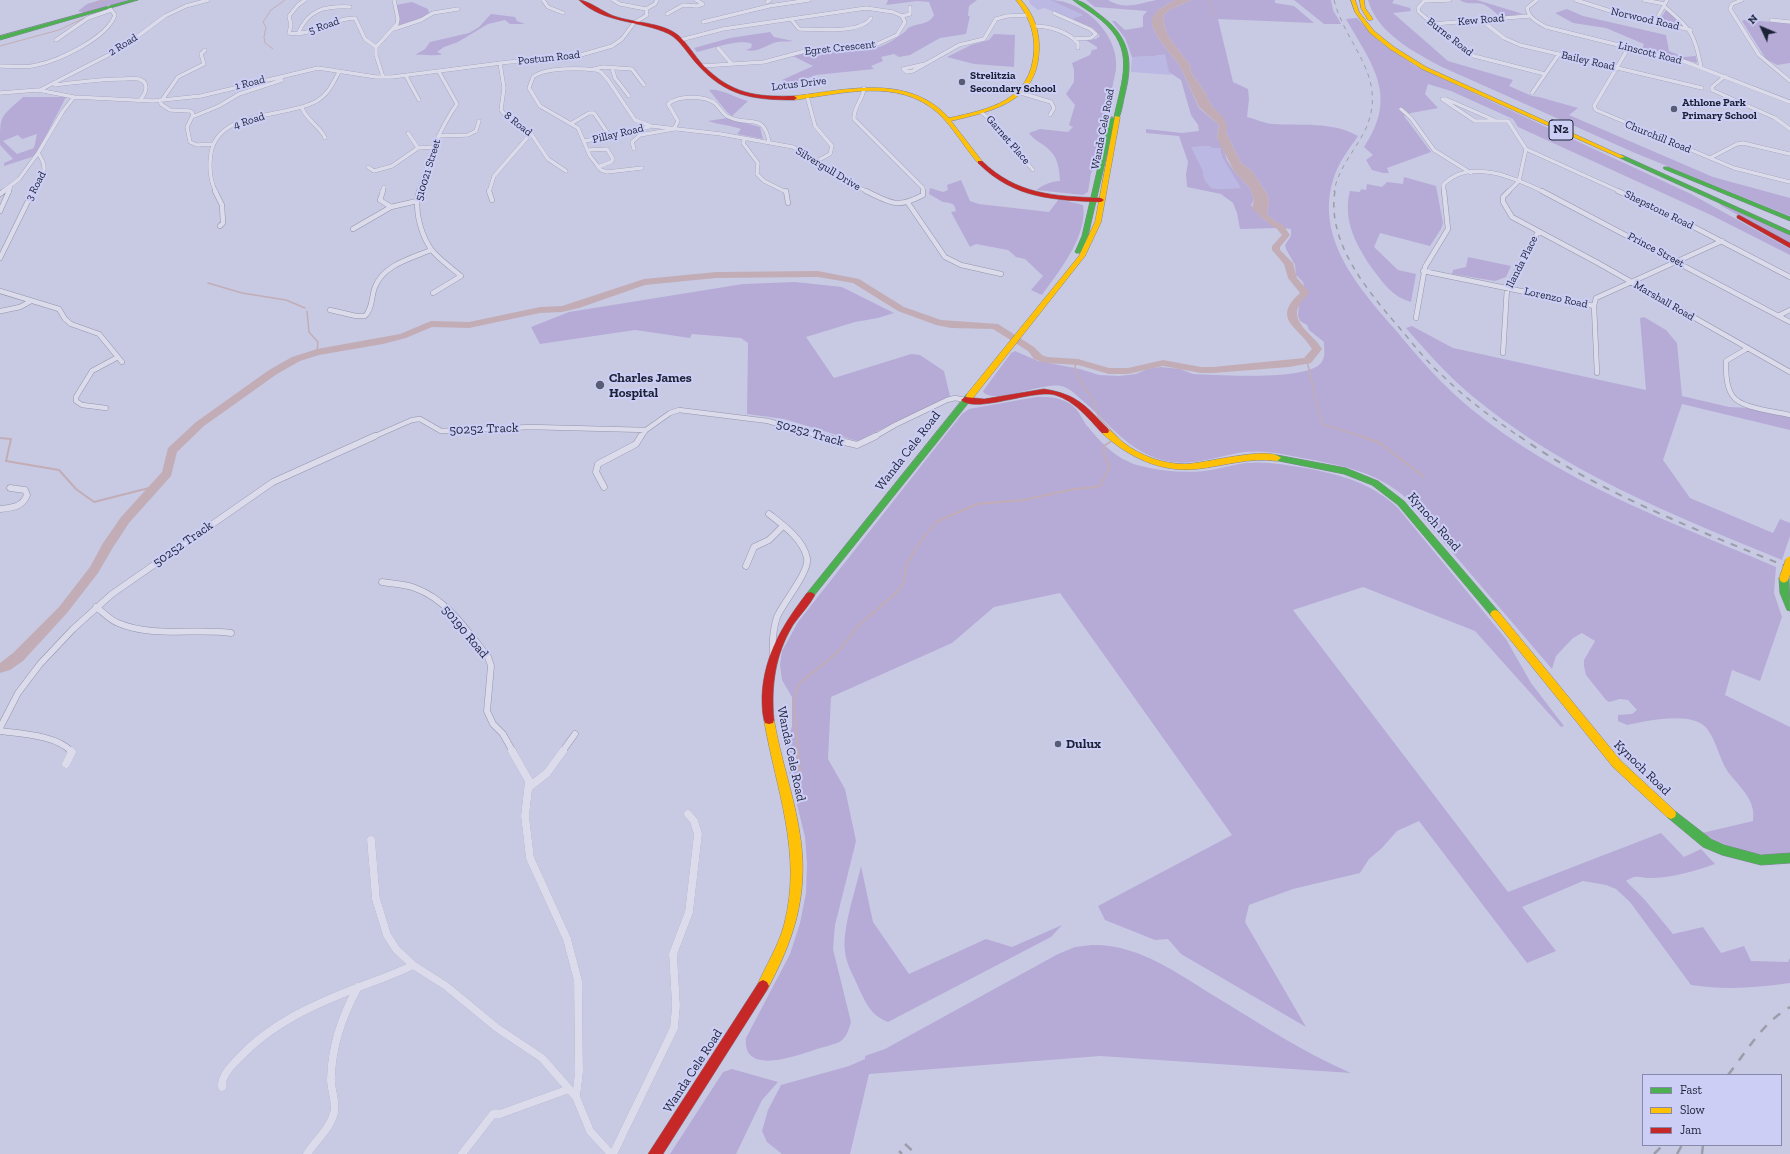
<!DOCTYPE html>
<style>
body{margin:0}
#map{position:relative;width:1790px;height:1154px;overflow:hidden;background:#c8cae4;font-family:"Zilla Slab",serif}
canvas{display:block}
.legend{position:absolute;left:1642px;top:1074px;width:140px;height:72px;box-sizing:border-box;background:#cdcef6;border:1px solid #8689a9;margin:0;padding:5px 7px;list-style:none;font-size:12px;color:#1b2236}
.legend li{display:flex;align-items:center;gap:8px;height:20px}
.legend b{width:20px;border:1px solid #8689a9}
.north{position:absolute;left:1742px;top:8px;width:40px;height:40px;-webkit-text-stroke:3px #cdcef6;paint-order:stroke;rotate:314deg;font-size:11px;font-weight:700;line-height:16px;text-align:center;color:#1b2236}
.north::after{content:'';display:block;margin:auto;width:14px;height:18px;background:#1b2236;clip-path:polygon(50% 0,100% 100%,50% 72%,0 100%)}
</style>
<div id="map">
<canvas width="1790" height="1154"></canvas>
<ul class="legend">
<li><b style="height:5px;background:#4caf50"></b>Fast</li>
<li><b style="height:5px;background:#ffc107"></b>Slow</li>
<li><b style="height:5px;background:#c62828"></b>Jam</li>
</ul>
<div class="north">N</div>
</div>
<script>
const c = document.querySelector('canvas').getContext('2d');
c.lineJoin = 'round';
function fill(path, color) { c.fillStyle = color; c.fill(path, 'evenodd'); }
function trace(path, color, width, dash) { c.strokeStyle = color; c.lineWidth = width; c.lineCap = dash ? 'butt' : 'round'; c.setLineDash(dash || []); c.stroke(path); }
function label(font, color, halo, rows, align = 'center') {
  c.font = font + ' "Zilla Slab",serif'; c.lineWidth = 4; c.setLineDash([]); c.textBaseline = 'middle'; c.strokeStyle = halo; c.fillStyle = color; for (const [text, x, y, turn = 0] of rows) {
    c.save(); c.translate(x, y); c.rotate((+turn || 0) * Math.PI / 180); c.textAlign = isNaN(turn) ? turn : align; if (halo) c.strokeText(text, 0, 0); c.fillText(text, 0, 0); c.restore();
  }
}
fill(new Path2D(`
 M1029 0H1050L1083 15 1072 19 1044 8 1038 10 1030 4Z
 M1162 54H1165L1167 57 1169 72 1172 75 1131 72 1132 57 1158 56Z
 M1210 146 1220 148 1222 157 1242 188 1219 189 1211 188 1204 179 1203 171 1190 147Z`), '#bbb8e4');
fill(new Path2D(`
 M100 0H129L84 13 78 11 87 4Z
 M888 0H977L969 6 968 16H970L966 34 940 38 910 55 899 57 894 54 881 57 883 61 871 66 874 69 816 75 787 86 782 80 813 66 793 56C821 47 851 55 879 47 888 44 898 37 906 31 906 30 909 27 910 27 918 23 929 25 934 15L929 2 917 1 886 5Z
 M1050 0C1084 0 1120 35 1116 70L1096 165 1091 173 1088 192 1083 195 1036 190C1043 185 1051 181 1060 181 1059 167 1058 156 1046 147 1040 142 1034 140 1029 133L1040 129 1068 132 1073 127 1069 125 1075 105 1066 94 1074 82V70L1072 63 1090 55 1092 50 1097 49V47L1086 40 1096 39 1100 36 1093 28 1072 19 1083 15Z
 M1086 0H1108C1124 10 1138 4 1156 0 1161 0 1169 0 1175 0L1158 10 1152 25 1158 38 1180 66 1199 108 1219 125 1217 138 1223 147 1227 160 1234 171 1250 188 1254 200 1251 205 1262 218 1279 228 1240 229 1237 213 1233 203 1221 194 1187 187 1186 174 1188 162 1179 136 1146 133V129L1182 133 1199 131 1198 125 1191 115 1181 80 1169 72 1165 54 1155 56 1132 57 1125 38 1112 21H1115L1125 30 1143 27V16L1147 11 1095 7ZM1210 146 1212 148H1220L1222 157 1241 188 1219 189 1211 188 1204 179 1203 171 1191 147Z
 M1191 0H1275V3L1294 6 1314 23 1218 19 1233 82 1248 89 1249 99 1247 117C1255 119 1264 123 1272 124 1301 126 1332 121 1358 136 1349 149 1339 162 1334 177 1314 236 1357 286 1393 327 1417 356 1441 384 1470 408 1560 482 1671 522 1776 567L1774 593 1782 617 1760 681 1732 670 1725 695 1790 727V853C1760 859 1728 849 1702 833L1753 821C1756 802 1743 790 1732 777 1720 764 1718 744 1708 730 1694 710 1647 721 1627 725L1618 721V715L1632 714 1637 710 1628 700 1620 699 1609 702 1606 700 1586 675 1584 666V660L1595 641 1582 633 1573 638 1556 656 1552 669 1405 497C1375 471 1340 465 1302 458 1283 454 1265 450 1245 452 1216 456 1192 468 1162 460 1128 451 1109 423 1083 401 1076 395 1070 388 1061 386 1041 382 1000 404 984 393L983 391 1011 353 1015 351 1038 361 1080 369 1099 375 1119 376 1136 374 1148 369 1161 367 1180 369 1193 374C1217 375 1307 381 1321 363 1326 356 1324 350 1324 342L1309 330 1307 325 1300 321 1298 316 1299 304 1306 293 1303 282 1296 275 1295 265 1286 249 1285 245 1291 236V229L1283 228 1268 215 1267 213 1269 201 1267 194 1252 171 1241 163 1226 132 1223 118 1211 105 1206 94 1191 72 1190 65 1170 39 1165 28 1163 16 1169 10Z
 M1294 0H1331L1333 10 1341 24H1324Z
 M1368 0H1394L1392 3 1410 8 1411 11 1393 13 1448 61 1513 80 1509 86 1532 96 1539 97 1578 108 1569 115 1713 177 1790 198V216L1635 153 1442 67C1414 52 1377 33 1368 0Z
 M1460 0H1477L1523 14 1501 17C1496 14 1491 8 1485 5 1477 1 1467 6 1460 0Z
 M412 2 428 9 429 13 421 18 398 26 400 19 396 5Z
 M1567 9 1583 16 1666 35 1669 51 1684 57 1696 56 1697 63 1642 49 1644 44 1606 28 1573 23 1555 13Z
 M1666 10 1686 27 1659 21Z
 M491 14 515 17 517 21 525 24H510L505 20 488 24 458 42 444 47 437 52 442 54C434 57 425 54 415 55L425 49 430 42 469 33 479 27Z
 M1357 18 1380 42 1415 66 1691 194 1790 249V255L1713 216 1518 127 1513 119 1451 91 1428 84 1425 94 1438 108 1411 113 1404 116 1431 152 1387 168 1389 173H1383L1372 170 1366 160 1373 155 1364 147C1399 95 1372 65 1346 19Z
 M1744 20 1790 23V63L1777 65 1766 59 1742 21Z
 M770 32 774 37 793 41C788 42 782 41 777 42 766 45 758 53 746 50L751 48 752 44C741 38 710 49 697 52L694 48 730 38Z
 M994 34 1015 35 1014 67 974 64 947 57 971 45 989 40Z
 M709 90C721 88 735 98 748 101L732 116 727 112Z
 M23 97H66L37 153 32 157 4 166V163L13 159 0 145C0 114 0 118 23 97ZM37 134 34 148 17 154 3 141 18 135 22 139Z
 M727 118 760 127 763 139 737 134 741 129C730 125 720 125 708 121Z
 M1404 177 1436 186 1443 223 1441 229 1430 246 1380 233 1374 247 1398 270 1416 274 1411 302C1393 297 1384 284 1374 271 1357 247 1342 221 1350 191L1360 192 1361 189 1366 190 1367 184 1382 187 1387 182 1403 184Z
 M961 180 970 201 979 204 1049 212 1059 199 1083 205C1088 236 1059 271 1042 295L1031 290 1043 276 1025 259 1016 257 1008 250 976 244 970 247 951 212 956 211 954 205 950 203 943 202 929 194 930 188 943 192 948 190 947 185Z
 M1721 204 1790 235V244L1720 205Z
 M1468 257 1511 266 1506 277 1495 281 1452 274 1453 270 1466 267Z
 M795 282 842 287 894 313 878 318 855 322 806 337 834 378 911 354 920 355 944 371 950 396 857 441 784 419 747 414 748 343 741 338 692 334 690 338 635 330 540 344 531 327 569 312 743 284Z
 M1644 317 1666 330 1677 343 1682 396 1729 407 1752 408 1790 417V430L1682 404 1663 460 1690 498 1773 533 1780 519 1790 523V536L1782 560C1673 515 1563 472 1471 395 1447 375 1427 352 1406 328L1412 326 1453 348 1646 390 1640 318Z
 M1036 397C1049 396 1066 398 1075 408 1081 414 1083 422 1089 428 1103 445 1119 461 1141 466 1165 472 1192 474 1216 469 1226 467 1236 464 1246 463 1266 461 1286 465 1306 468 1341 475 1372 483 1398 508L1506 639 1531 683 1564 726 1561 727 1475 631 1363 587 1293 610 1508 892 1661 833 1684 857 1701 849 1715 864C1696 871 1674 877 1653 878 1641 879 1638 873 1626 881L1645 900 1673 934 1703 927 1721 953 1744 946 1751 961 1788 962 1790 958V983C1756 988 1725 990 1691 985L1630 902 1616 889 1606 885 1583 881 1522 907 1556 951 1527 963 1419 821 1397 831 1382 848 1369 859 1360 873 1293 889 1249 905 1245 922 1306 1027 1181 954 1168 939 1155 940 1105 920 1098 906 1232 835 1060 593 994 607 952 643 831 697 828 759 845 789 856 841 835 925 833 949 851 1022C849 1029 847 1036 841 1041 834 1045 822 1047 814 1050 796 1056 742 1076 746 1038L790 954 800 923 806 893 807 864 805 837 788 768 786 747 792 726V697L782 680 780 665 782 651 798 622 962 414 969 409Z
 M861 866 873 922 909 974 986 939 1012 947 1062 925 1051 937 888 1022C872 1016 867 1005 860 991 855 978 846 965 845 951 842 929 856 889 861 866Z
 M1092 945C1139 944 1178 974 1216 997 1261 1024 1304 1053 1351 1073L1100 1056 869 1074 850 1154H782L767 1142 762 1131 768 1110 781 1085 849 1066 865 1059V1056L885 1049 1058 954 1075 947Z
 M732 1069 778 1082 762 1100 736 1154H670L723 1072Z`), '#b6abd7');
fill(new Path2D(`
 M1175 0H1191L1169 10 1163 16 1165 28 1170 39 1190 65 1191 72 1206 94 1211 105 1223 117 1227 127 1226 132 1241 163 1252 171 1267 194 1269 201 1267 212 1268 215 1282 227 1284 231 1262 218 1252 208 1254 200 1250 188 1234 171 1217 138 1219 125 1199 107 1180 66 1158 38 1152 25V18L1158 10Z`), '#c2adb6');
trace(new Path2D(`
 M1206 0 1210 3 1214 16
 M91 10 97 2 106 0
 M0 46 59 30 84 18
 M273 49 265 43 264 37 266 27 263 22 271 10 285 0`), '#c2adb6', 1);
trace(new Path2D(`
 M208 283 242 293 286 300 305 308
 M307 311 309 332 318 342 317 352
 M1307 361 1322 424 1363 437
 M1078 362 1075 366 1076 374 1095 404 1098 416 1117 437`), '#c2adb6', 1.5);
trace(new Path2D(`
 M1116 436 1118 439
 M1360 436 1380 443 1424 477
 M0 438 11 439 6 461 59 470 76 489 94 502 153 487
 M798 752 794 702 799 684 839 651 858 626 897 592 904 582 906 565 920 542 936 522 977 504 1024 500 1074 489 1096 487 1100 485 1110 467 1104 455V446L1110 442`), '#c2adb6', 2);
trace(new Path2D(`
 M798 751 800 774`), '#c2adb6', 2.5);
fill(new Path2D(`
 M1271 219 1283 225 1290 235 1280 247V250L1293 263 1297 278 1310 293C1307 296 1303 299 1301 302 1287 322 1314 334 1322 349L1311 363 1289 367 1213 373H1201L1163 366 1128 374H1109L1078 365 1045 363 1034 359 1028 351 993 329 951 328 936 325 898 311 853 283 818 277 716 278 645 285 579 308 562 312 540 313 469 328 432 327 406 338 383 344 319 355 300 361 277 374 204 426 177 452 171 476 129 523 112 549 98 573 67 613 23 661 10 670 0 673V663L13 653 59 607 90 567 103 543 121 517 162 472 168 448 196 422 269 370 292 357 317 349 400 334 431 321 469 322 540 307 562 306 644 279 716 272 818 271 859 279 904 307 941 320 998 324 1034 347 1042 355 1047 357 1078 359 1109 368H1128L1163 360 1201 367H1213L1304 358 1312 349C1300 327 1270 320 1300 293L1288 278 1284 264 1272 250V246L1282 235 1277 229 1267 222Z`), '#c2adb6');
const streetFar3 = new Path2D(`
 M305 0 298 5 289 16 291 25 289 33C313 37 331 18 355 18L365 39 376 47V55L383 77
 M543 0 548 7 563 13
 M1425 0 1418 8 1419 12 1470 55 1545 74
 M1537 0 1527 8C1529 18 1537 22 1546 27L1683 61 1790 102
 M1576 0 1620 14 1691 30
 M1644 0 1665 4
 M1742 0 1732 4 1730 9 1759 55 1790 81
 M1424 1 1450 0
 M767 2 770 0
 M1665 7C1691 29 1695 34 1701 67
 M646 9 655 4 657 0
 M1054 13 1090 29 1096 34 1091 38 1074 39
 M667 14 683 5 697 6 703 4 696 0
 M902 16 910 14V7
 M791 19 799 29C817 29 861 34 871 18
 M1481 20 1504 38 1520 45 1702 88
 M1771 20 1790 22
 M703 22 769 6 809 0
 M1655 22 1667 0
 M1433 24 1529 16
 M1033 26C1049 26 1067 31 1078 43V48
 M394 29 421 20 433 13 458 9
 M298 34C308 9 325 6 350 7
 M56 40 88 18 111 10
 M680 40 723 29 866 8 893 12 902 16 905 22 897 35 873 46 809 50 764 62 702 66
 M376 47 397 24 398 19 394 0
 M1629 47 1594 106 1596 110 1734 168 1790 182
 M718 48 731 63
 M500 63 504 88 501 110 505 115 530 132 548 159 566 171
 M925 64 903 69 907 72 913 71 959 45 984 39 996 19 1007 16 1028 15
 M0 66C12 66 25 68 37 65 60 60 107 38 115 15L109 7
 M612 68 615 78 629 96
 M594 69 603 67 632 69 644 85
 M406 76 419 100
 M1725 76 1712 87V90L1775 118 1790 129
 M55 85C78 82 100 79 123 79 127 79 134 78 139 79 151 83 145 95 139 101
 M864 88C863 100 853 107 854 119L923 188V192
 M40 90 122 48 165 16 186 6 208 0
 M0 93 38 90 74 97 153 101 201 96 318 68 376 77H392L509 62 567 59 612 46 622 39 634 23 647 15 646 9 620 4 613 0
 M1021 93 1051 102 1054 108 1050 115
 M1532 93 1559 54
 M807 96 815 126 832 146 830 154 817 161
 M160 100 161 104 170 110 190 111 192 112 193 116
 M162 100 178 77 204 64 201 54 205 50
 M302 108C307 121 320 126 325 138
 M1401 109 1411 118 1434 150 1471 173
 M981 112 993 122 1033 170
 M1494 120 1446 99H1442L1475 121H1508L1526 149 1519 181 1508 192
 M572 123 589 113H594L609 135
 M408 133 418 148
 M438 136 468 135 476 131 479 121
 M745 138 743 143 758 163 757 174 764 181 786 192
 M585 141 649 127
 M213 144 197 145 190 142 187 127 192 117 219 106 239 94 282 80
 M634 149 632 142 640 135 674 129 678 121 668 104C679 95 705 95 716 104 720 108 723 115 729 117 749 127 764 112 769 142
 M1526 149 1621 192
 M588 150 607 149 613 159 611 162 598 167
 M1710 158 1737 144 1743 143 1790 154
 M368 167 374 171 392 166 418 148 433 147
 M642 168 607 172 601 170 590 156 578 128 540 106 529 88 533 77C545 67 581 68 596 70L601 72 608 80 635 120 651 126 721 134 793 147 811 157 830 173 868 192
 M2 192 19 179 38 153
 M9 192 11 185
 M33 192C42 176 50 170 38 153L63 111 74 97
 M216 192C210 181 209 166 211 153 218 110 284 118 315 102 328 95 332 85 339 72
 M382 192 384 187
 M419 192C429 160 437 132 457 104L439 72
 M489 192 494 176 527 138V130
 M1444 192 1443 185C1469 157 1515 178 1544 192`);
const streetFar2 = new Path2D(`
 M215 191 222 205 223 223 220 226
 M383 191 380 200 391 207
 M419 191C414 208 420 231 429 246 434 256 452 268 461 276L433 293
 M489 191 492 200
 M786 191 788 203
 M866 191C891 203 897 209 923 195V191
 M1509 191 1503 197V202L1512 217 1598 263 1790 372
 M1542 191 1790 322
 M1618 191 1690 225 1790 277
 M0 194 4 191
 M908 203 945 257 961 265 1001 274
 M0 211 9 191
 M353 229 391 207 417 201
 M0 258 33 191
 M1423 271 1594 306
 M0 291 59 309 65 319 71 324 99 334 122 362
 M330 310 356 316H365C373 308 371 297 375 287 383 265 412 258 431 250
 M1 311 20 307 31 301
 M1778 316 1790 310
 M1416 318 1425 267 1448 229 1444 191
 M1748 348 1726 361C1726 372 1726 386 1732 395 1740 409 1775 411 1790 415
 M1503 353 1507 288 1538 232
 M1597 373 1594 306 1596 298 1722 241
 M106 408 82 405 76 401V397L92 371 118 357
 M373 437 412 420 420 419 441 431 531 427 646 430 670 413 679 410 768 421 823 437
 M641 437 646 430
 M874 437 895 425 947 400 955 398 965 400`);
const streetFar1 = new Path2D(`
 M820 436 857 445 876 436
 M604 487 596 472 598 464 636 444 641 436
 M0 509C11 508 23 507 27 495L25 490 10 488
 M769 514C783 525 803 539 807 558 810 571 783 603 777 617 773 630 772 641 773 654
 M746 566 754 547 769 540 783 526
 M382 582C393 584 405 584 415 588 448 600 467 631 488 657L491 666 487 711 493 724 503 734 513 752
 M96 607C103 612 110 620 118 623 153 638 195 628 231 633
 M0 728 18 693 40 664 73 629 112 594 273 482 375 436
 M0 731C22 734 56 735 72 752
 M562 752 575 734`);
const street = new Path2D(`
 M512 751 529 781 525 816 530 858 567 939 578 981 579 1072 576 1097
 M66 764 72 752 71 751
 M529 787 547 773 563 751
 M371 840 376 899 387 935 396 949 413 965 446 986 497 1028 542 1058 576 1097 590 1131 611 1154
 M222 1087C221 1076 231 1066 238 1059 271 1023 315 1004 359 987 377 980 396 974 413 965
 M307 1154C315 1141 330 1129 334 1113 337 1101 330 1089 331 1077 332 1046 343 1014 358 987
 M462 1154 493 1114H500L569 1089
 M613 1154 674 1028 676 1006 673 954 689 912 698 834 694 821 688 814`);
const fast = new Path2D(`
 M131 0H138L0 40V36Z
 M1073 0C1083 0 1091 8 1099 14 1129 36 1134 59 1125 94 1123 102 1122 111 1119 118L1114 117C1122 79 1136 49 1101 20 1092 12 1081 7 1073 0Z
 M1112 117 1115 119 1088 236 1080 253H1076L1075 252 1082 236 1109 119Z
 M1622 155 1790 231V235L1620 158 1619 157Z
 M1664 167H1668L1790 217V221L1664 169Z
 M967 394H970L974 396 813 597H807L805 595 807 593Z
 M1277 455 1346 468 1378 481 1404 501 1498 611 1500 614 1498 617H1492L1398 505 1372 485 1344 474 1274 460 1273 458 1274 456Z
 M1784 575 1789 578 1790 611 1787 610 1780 593 1779 578Z
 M1671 809 1675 811 1711 839 1724 845 1761 855 1790 853V863L1761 865 1722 855 1703 847 1667 817 1666 814 1667 811Z`);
const slow = new Path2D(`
 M1016 0H1021C1034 14 1040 32 1039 51 1037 102 993 111 951 121L982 161V163H978C964 147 953 127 938 113 898 77 841 94 794 100L791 98 794 96C847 90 908 73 949 118 990 109 1031 101 1034 51 1035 31 1028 15 1016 0Z
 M1351 0H1355L1359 12 1374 31 1394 47 1426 67 1625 157 1620 158 1422 69 1390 49 1370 33 1355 12Z
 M1360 0H1364L1365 8 1373 19 1372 20H1368L1361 8Z
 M1115 116 1120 117 1101 222 1085 256 973 398H967L966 396 967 394 1079 256 1095 222Z
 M1105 428C1112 430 1118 439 1124 443 1141 456 1163 464 1185 464 1203 464 1270 445 1281 458L1277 461C1249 457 1225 466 1197 469 1161 473 1128 457 1102 433L1101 431Z
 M1495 610 1498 611 1621 761 1675 811 1676 814 1675 817 1671 819 1667 817 1613 767 1492 617 1490 614 1492 611Z
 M769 716 773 717 774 720C781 761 796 801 801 842 808 897 793 942 767 990L763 992 759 990 757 986C766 965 778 947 784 925 803 853 776 790 764 720L765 717Z`);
const jam = new Path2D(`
 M579 0C588 0 603 12 614 16 633 23 662 22 678 35 687 43 695 56 703 65 731 94 756 97 794 96L797 98 794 100C752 100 725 96 696 63 688 54 680 40 669 34 640 20 604 24 579 0Z
 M978 161H982C1017 195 1054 196 1101 198L1104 200 1101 202C1054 200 1014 199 978 163Z
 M1739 215 1790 243V248L1737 218V216Z
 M1044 389C1077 394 1086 406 1108 429L1109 431 1108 433H1102C1088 418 1075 401 1055 395 1033 389 976 414 961 400L965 397 984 399Z
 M810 592 813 593 815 595C809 606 800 615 793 625 775 655 771 686 774 720L773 723 769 724 765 723C762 715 762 704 762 696 764 655 783 624 807 593Z
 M763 980 767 982 769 986 767 990 663 1154H648L759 982Z`);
trace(streetFar3, '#9295a8', 4);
trace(streetFar2, '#9295a8', 5.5);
trace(streetFar1, '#9295a8', 7);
trace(street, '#9295a8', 8);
trace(fast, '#828598', 1);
trace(slow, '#828598', 1);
trace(jam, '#828598', 1);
trace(streetFar3, '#dbdbeb', 3.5);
trace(streetFar2, '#dbdbeb', 4.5);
trace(streetFar1, '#dbdbeb', 6);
trace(street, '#dbdbeb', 8);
fill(fast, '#4caf50');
fill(slow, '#ffc107');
fill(jam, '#c62828');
trace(new Path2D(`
 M1334 0C1346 46 1387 75 1367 126 1357 149 1338 167 1334 192`), '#9c9daa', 1, [4.5, 4.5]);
trace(new Path2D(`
 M1335 191C1326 244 1371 295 1403 332 1416 348 1429 364 1444 377 1467 400 1494 419 1520 437`), '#9c9daa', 1.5, [5.5, 5.5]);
trace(new Path2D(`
 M1519 436C1601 494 1698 530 1790 568`), '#9c9daa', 2, [7, 7]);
trace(new Path2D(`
 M1728 1075C1748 1050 1762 1023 1790 1007
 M905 1144 916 1154
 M899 1151 902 1154
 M1654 1154 1663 1145
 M1677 1154 1682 1145
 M1702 1154 1703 1145`), '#9c9daa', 2.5, [9, 9]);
const slowBridge = new Path2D(`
 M1784 578 1790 561`);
trace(slowBridge, '#828598', 10, []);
trace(slowBridge, '#ffc107', 9);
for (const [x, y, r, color] of [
 [962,82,4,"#585d73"],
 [1674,109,4,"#585d73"],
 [600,385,5,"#585d73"],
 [1058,744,4,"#585d73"]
]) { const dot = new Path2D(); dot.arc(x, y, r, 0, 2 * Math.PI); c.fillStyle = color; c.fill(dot); trace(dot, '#cdcef6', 1.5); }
label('11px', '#1b2236', '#cdcef6', [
 ["Norwood Road",1645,19,13],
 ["Kew Road",1481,20,-5],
 ["5 Road",324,26,-19],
 ["Burne Road",1450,37,38],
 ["2 Road",123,45,-32],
 ["Egret Crescent",840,48,-6],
 ["Linscott Road",1650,53,14],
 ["Postum Road",549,58,-6],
 ["Bailey Road",1588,61,13],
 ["1 Road",250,83,-14],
 ["Lotus Drive",799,84,-7],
 ["4 Road",249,121,-18],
 ["8 Road",518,124,38],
 ["Wanda Cele Road",1103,129,-79],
 ["Pillay Road",618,134,-13],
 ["Churchill Road",1658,137,22],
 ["Garnet Place",1008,140,49],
 ["Silvergull Drive",828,169,31],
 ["510021 Street",428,170,-73],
 ["3 Road",36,186,-62],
 ["Shepstone Road",1659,210,26],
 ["Prince Street",1656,250,28],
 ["Ilanda Place",1522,262,-63],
 ["Lorenzo Road",1556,298,12],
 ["Marshall Road",1664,301,30]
]);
label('bold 11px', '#1b2236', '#cdcef6', [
 ["Strelitzia",970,76],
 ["Secondary School",970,89],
 ["Athlone Park",1682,103],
 ["Primary School",1682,116]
], 'left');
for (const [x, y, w] of [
 [1561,130,24]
]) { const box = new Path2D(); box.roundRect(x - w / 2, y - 10, w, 20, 3); c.fillStyle = '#cdcef6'; c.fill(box); trace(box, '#1b2236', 1); }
label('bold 12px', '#1b2236', null, [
 ["N2",1561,130]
]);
label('bold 13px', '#1b2236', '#cdcef6', [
 ["Charles James",609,378],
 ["Hospital",609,393],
 ["Dulux",1066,744]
], 'left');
label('13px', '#1b2236', '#cdcef6', [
 ["50252 Track",484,429,-2],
 ["50252 Track",810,433,16],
 ["Wanda Cele Road",908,451,-52],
 ["Kynoch Road",1434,522,49],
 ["50252 Track",183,544,-35],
 ["50190 Road",465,632,50],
 ["Wanda Cele Road",791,754,78],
 ["Kynoch Road",1642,768,44],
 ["Wanda Cele Road",693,1071,-57]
]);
</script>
